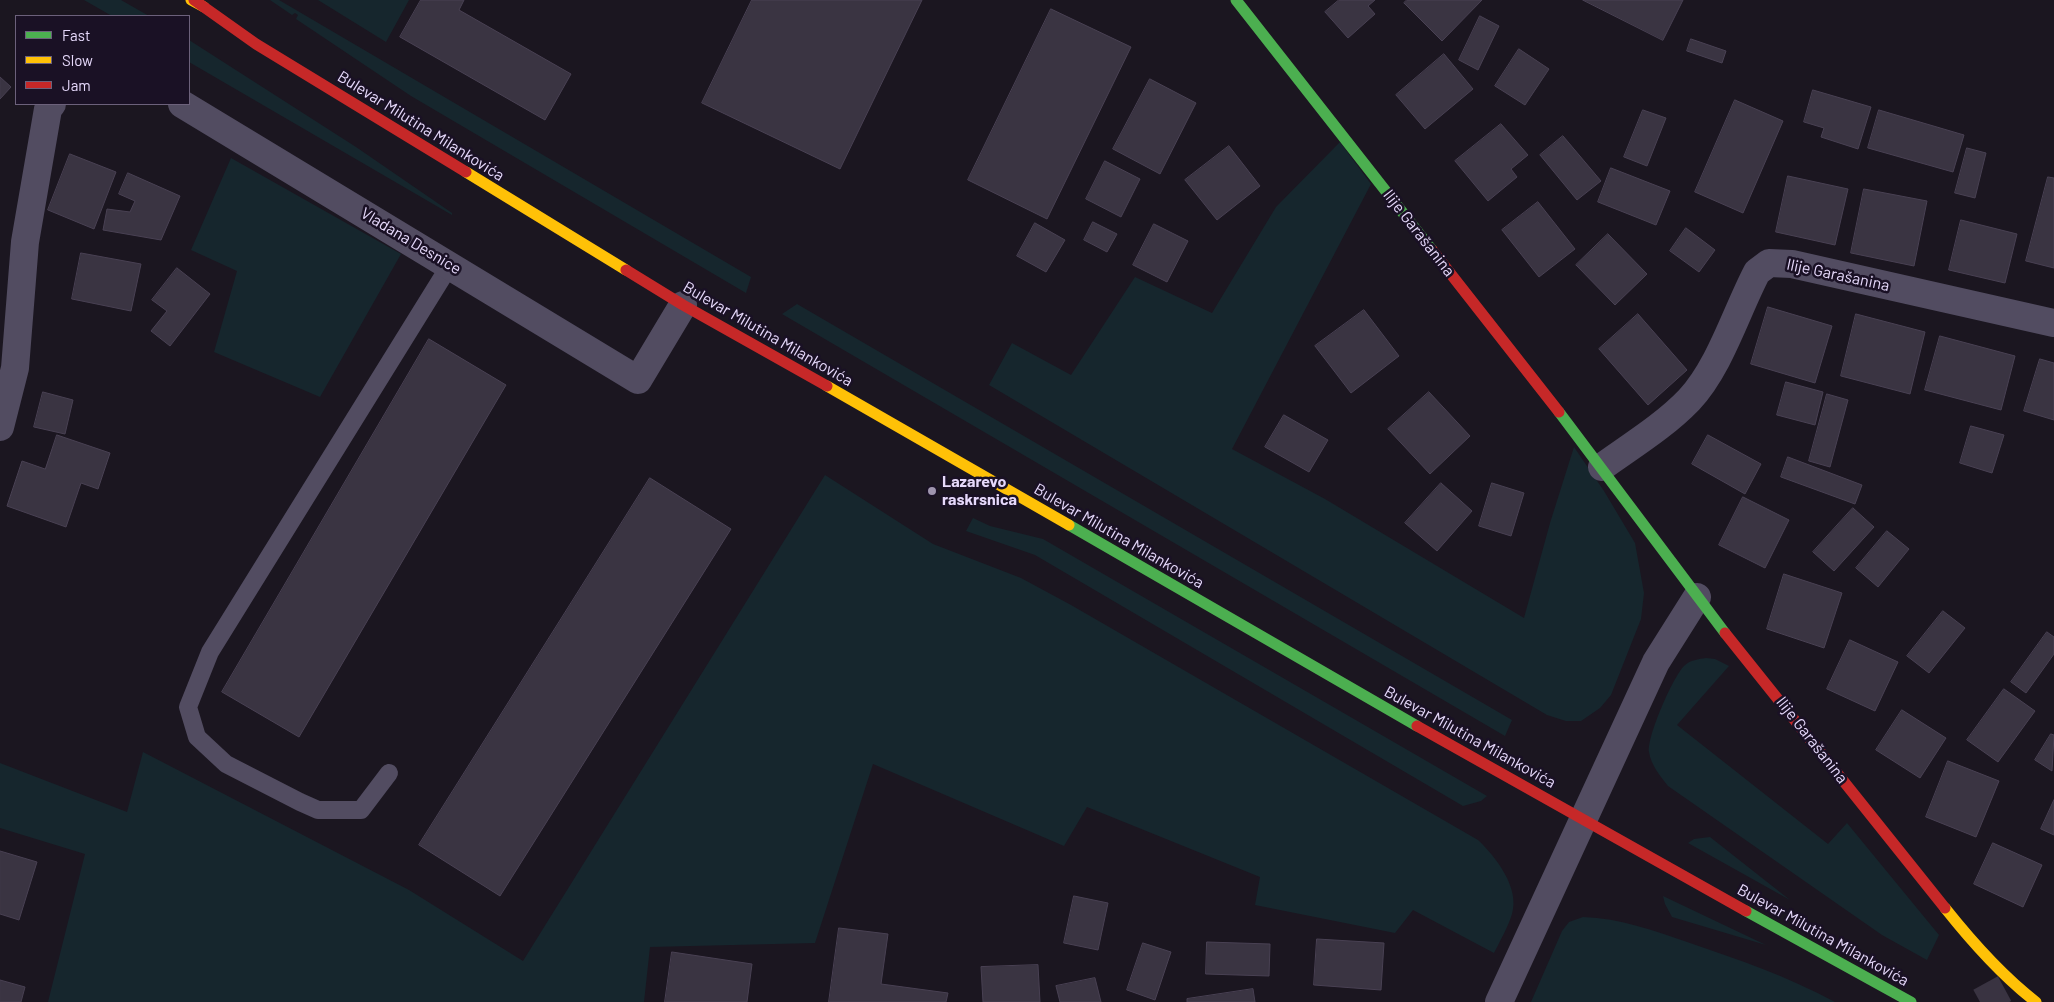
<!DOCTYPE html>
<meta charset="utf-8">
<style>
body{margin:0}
#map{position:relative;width:2054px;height:1002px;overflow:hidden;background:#1b1620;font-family:Barlow,sans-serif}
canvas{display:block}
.legend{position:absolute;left:15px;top:15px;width:175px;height:90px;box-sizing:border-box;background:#1a1125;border:1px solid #6c617b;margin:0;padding:6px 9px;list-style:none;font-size:15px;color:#e6d9fb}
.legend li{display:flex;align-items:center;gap:10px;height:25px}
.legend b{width:25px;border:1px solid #6c617b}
</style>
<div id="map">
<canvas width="2054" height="1002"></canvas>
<ul class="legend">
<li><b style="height:6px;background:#4caf50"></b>Fast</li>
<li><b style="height:6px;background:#ffc107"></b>Slow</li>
<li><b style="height:6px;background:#c62828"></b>Jam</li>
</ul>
</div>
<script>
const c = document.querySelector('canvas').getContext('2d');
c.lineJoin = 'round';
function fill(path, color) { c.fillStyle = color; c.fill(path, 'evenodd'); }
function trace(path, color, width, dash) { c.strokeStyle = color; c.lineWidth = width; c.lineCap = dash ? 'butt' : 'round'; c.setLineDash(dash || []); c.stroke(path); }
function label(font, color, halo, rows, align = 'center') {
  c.font = font + ' Barlow,sans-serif'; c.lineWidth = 5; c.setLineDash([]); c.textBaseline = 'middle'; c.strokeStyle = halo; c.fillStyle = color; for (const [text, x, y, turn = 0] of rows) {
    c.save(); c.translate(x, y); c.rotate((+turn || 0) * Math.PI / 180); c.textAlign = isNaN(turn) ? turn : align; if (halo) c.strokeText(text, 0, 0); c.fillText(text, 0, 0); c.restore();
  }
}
fill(new Path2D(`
 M84 0H121L149 16H112Z
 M270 0H279L751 277 746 293 411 96 296 19 298 15 295 13 292 15Z
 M318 0H409L386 42Z
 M189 40 356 147 452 213V215L189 62Z
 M1340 142 1371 184 1232 449 1325 499 1524 618 1550 523 1574 447 1604 491 1635 543 1644 593 1641 619 1611 695 1600 708 1581 721H1566L1547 715 989 385 1012 343 1071 375 1135 277 1212 313 1276 207Z
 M231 158 401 254 320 397 214 352 237 271 191 250Z
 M797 304 1512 720 1505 736 782 314Z
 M825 475 933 544 1021 578 1071 605 1478 840C1496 857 1520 888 1512 914 1508 927 1500 941 1494 953L1413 910 1395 933 1255 905 1260 877 1087 807 1064 846 873 764 815 943 650 947 644 1002H48L85 854 0 828V763L127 812 143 752 409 890 523 961Z
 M973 518 990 526 1043 539 1487 796 1481 801 1463 806 1035 555 966 531Z
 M1706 658 1715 659 1729 666 1677 725 1828 844 1847 823 1939 935 1927 960 1882 935 1668 786C1660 776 1651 765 1649 752 1647 736 1673 677 1684 666 1690 660 1699 659 1706 658Z
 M1710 837 1790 900 1688 843 1694 839Z
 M1663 896 1766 945 1672 917 1665 904Z
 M1583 917C1620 918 1655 931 1690 943 1740 960 1789 977 1835 1002H1531L1562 931 1569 922Z`), '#16262d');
const building = new Path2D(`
 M421 0H464L459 10 571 74 545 120 400 37Z
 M752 0H922L840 169 702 103Z
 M1339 0H1375L1368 6 1375 14 1348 38 1325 12Z
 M1407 0H1482L1442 41 1404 3Z
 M1583 0H1683L1663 40Z
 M1051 9 1131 47 1047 219 968 180Z
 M1480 16 1499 26 1478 70 1459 60Z
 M1691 39 1726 51 1722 63 1687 51Z
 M1519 49 1549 69 1525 105 1495 86Z
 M1444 54 1473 89 1425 129 1396 95Z
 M0 77 11 87 0 99Z
 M1150 79 1196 103 1160 174 1113 149Z
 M1813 90 1871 107 1858 149 1821 137 1824 128 1804 122Z
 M1735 100 1783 121 1743 213 1695 192Z
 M1643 110 1666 118 1647 166 1624 157Z
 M1879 110 1964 135 1953 172 1868 148Z
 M1501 124 1528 155 1511 169 1517 177 1488 201 1455 161Z
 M1563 136 1601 181 1577 200 1540 155Z
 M1229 146 1260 186 1217 220 1185 180Z
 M1967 148 1986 153 1975 198 1955 193Z
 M70 154 116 172 94 229 48 210Z
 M1105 161 1140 179 1121 217 1086 199Z
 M1611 168 1670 191 1656 225 1598 202Z
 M128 173 180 196 161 240 103 230 107 209 130 212 135 201 119 194Z
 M1788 176 1848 189 1835 245 1776 232Z
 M2048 177 2054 178V268L2026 261Z
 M1864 189 1927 201 1914 266 1851 253Z
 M1538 202 1575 249 1539 277 1502 230Z
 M1961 220 2017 234 2005 283 1949 270Z
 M1093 222 1117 234 1107 252 1084 240Z
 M1035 223 1065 240 1046 272 1017 256Z
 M1154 224 1188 241 1167 282 1133 265Z
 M1686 228 1715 250 1699 272 1670 251Z
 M1608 234 1647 274 1615 305 1576 265Z
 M81 253 141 264 131 311 72 299Z
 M177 268 210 294 170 346 151 331 167 311 152 300Z
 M1768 307 1832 326 1815 383 1751 364Z
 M1364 310 1399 356 1351 393 1315 346Z
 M1638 314 1687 370 1648 405 1599 349Z
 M1856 314 1925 332 1910 394 1841 376Z
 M1940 336 2015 356 2001 410 1925 390Z
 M429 339 506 385 299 737 222 692Z
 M2040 359 2054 363V420L2024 411Z
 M1786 382 1823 392 1815 425 1777 415Z
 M43 392 73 400 65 434 34 427Z
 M1429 392 1470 436 1430 474 1388 429Z
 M1827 394 1848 400 1830 467 1809 461Z
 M1284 415 1328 440 1309 472 1265 447Z
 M1971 426 2004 435 1992 473 1960 463Z
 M57 435 110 453 98 489 81 483 66 527 7 506 22 461 45 469Z
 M1708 435 1761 464 1745 494 1692 464Z
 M1788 457 1862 485 1855 504 1781 477Z
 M650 478 731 529 500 896 419 845Z
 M1441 483 1472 511 1437 551 1405 523Z
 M1492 483 1524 493 1511 536 1479 526Z
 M1743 497 1789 520 1765 568 1719 545Z
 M1853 508 1874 527 1834 571 1813 552Z
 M1887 531 1909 549 1878 587 1856 568Z
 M1784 574 1842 593 1824 648 1767 629Z
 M1943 611 1965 628 1929 673 1907 656Z
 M2047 632 2054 637V654L2026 693 2011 682Z
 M1850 640 1898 662 1875 711 1827 689Z
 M2004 689 2035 711 1998 762 1967 740Z
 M1902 710 1946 738 1920 778 1876 750Z
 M2051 734 2054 735 2052 771 2035 760Z
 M1948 761 1999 781 1976 837 1926 817Z
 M2054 800V835L2041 829Z
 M1993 843 2042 865 2023 907 1974 884Z
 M0 851 37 862 19 920 0 914Z
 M1074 896 1108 903 1098 950 1064 943Z
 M839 928 888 934 881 984 948 993 946 1002H829Z
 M1317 939 1384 943 1381 990 1314 985Z
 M1207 942 1270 944 1269 976 1206 974Z
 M1143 943 1171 952 1155 1000 1127 990Z
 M672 952 752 964 747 1002H665Z
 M1038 965 1040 1002H983L981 967Z
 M1095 978 1101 1002H1060L1056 986Z
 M0 980 25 987 21 1002H0Z
 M1253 989 1255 1002H1187V999Z`);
fill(building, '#3a3442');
trace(building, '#494153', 1);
trace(new Path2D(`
 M1980 1002 2013 984`), '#393341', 28, [28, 14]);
trace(new Path2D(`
 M389 773 361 810H318L300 802 226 764 197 737 188 707 210 652 450 265`), '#524c61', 18);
trace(new Path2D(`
 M182 104 638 380 683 305
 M0 427 15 368 25 242 48 109 52 104
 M1602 467C1631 446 1664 426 1689 400 1720 367 1736 312 1757 272L1769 263 1792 264 2054 323
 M1499 1002 1656 662 1697 597`), '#524c61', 28);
trace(new Path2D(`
 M1236 0 1432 250
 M1559 412 1725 633
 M1069 525 1417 726
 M1746 911 1911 1002`), '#4caf50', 11);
trace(new Path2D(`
 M191 0 204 7
 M466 172 626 270
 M827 386 1069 525
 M1945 908C1972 942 2001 975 2036 1002`), '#ffc107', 11);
trace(new Path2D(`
 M194 0 256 44 466 172
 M1432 250 1559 412
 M626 270 683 305 827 386
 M1725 633 1945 908
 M1417 726 1746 911`), '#c62828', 11);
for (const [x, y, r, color] of [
 [932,491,5,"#9f95ae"]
]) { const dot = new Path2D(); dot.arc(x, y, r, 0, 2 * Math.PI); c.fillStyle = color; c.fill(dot); trace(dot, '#1a1125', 2); }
label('16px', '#e6d9fb', '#1a1125', [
 ["Bulevar Milutina Milankovića",421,126,32],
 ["Ilije Garašanina",1419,233,52],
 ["Vladana Desnice",411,241,31],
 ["Ilije Garašanina",1838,275,12],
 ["Bulevar Milutina Milankovića",768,334,30],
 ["Bulevar Milutina Milankovića",1119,536,30],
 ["Bulevar Milutina Milankovića",1470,737,29],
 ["Ilije Garašanina",1812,740,52],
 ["Bulevar Milutina Milankovića",1823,935,29]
]);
label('bold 16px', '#e6d9fb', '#1a1125', [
 ["Lazarevo",942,482],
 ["raskrsnica",942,500]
], 'left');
</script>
